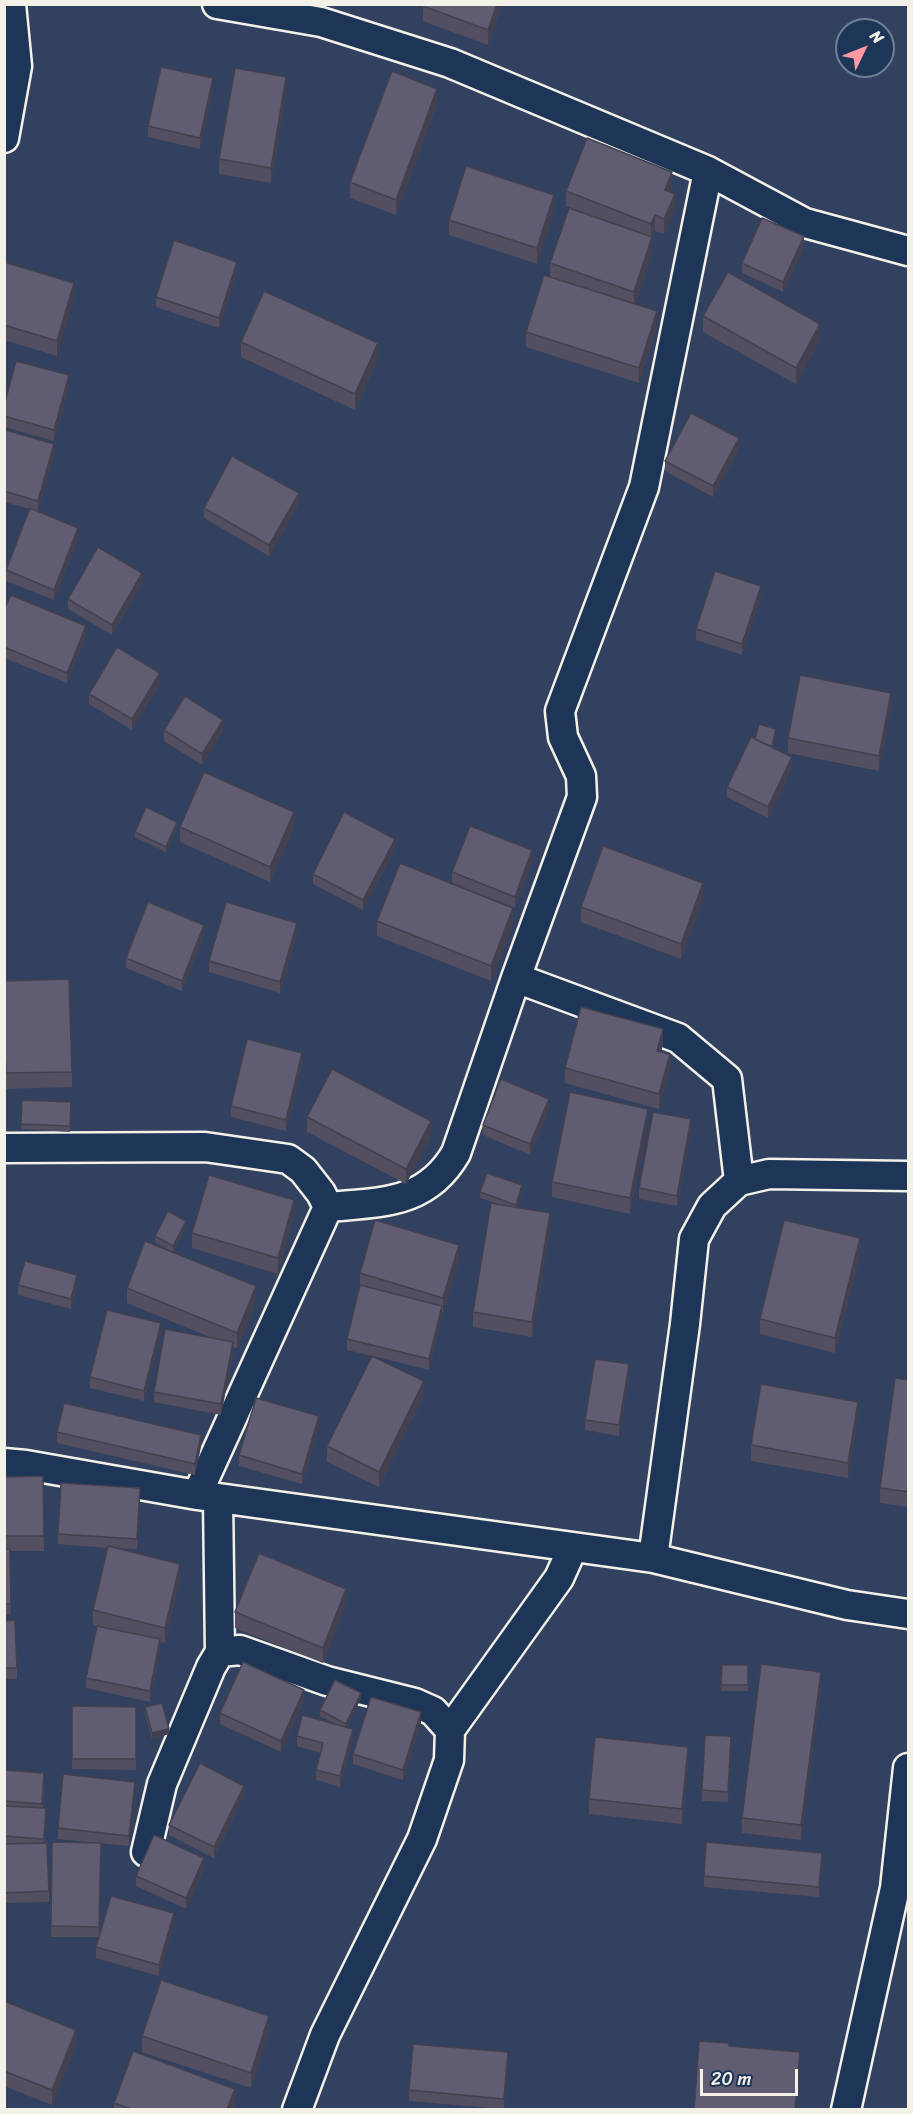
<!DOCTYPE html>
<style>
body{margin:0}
#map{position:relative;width:913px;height:2114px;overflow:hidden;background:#31415f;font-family:Sriracha,sans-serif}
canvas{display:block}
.frame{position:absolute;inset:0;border:6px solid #f4f1e8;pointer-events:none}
.north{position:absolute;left:835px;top:18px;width:60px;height:60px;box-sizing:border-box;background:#1d3557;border:2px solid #738091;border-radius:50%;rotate:47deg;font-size:16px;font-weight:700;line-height:24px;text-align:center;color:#f4f1e8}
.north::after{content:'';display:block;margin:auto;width:21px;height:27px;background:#ff9aa2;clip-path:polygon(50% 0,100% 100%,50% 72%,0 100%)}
.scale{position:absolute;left:700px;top:2069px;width:98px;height:27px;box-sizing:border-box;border:3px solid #f4f1e8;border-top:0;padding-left:8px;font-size:18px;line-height:21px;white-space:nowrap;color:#f4f1e8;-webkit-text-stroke:4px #1d3557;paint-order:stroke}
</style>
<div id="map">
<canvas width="913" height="2114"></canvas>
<div class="frame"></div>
<div class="north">N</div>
<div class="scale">20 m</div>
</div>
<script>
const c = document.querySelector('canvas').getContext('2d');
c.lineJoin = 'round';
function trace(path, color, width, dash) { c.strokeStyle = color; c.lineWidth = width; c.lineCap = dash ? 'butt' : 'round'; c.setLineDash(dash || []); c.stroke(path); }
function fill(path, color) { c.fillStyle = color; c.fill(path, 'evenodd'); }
const street = new Path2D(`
 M217 4 321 22 450 63 708 171 805 223 908 251
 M4 138 17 66 11 4
 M516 978 678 1038 727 1079 739 1181
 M4 1148 205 1147 288 1159 303 1170 321 1193 328 1207 197 1495
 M328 1207C380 1202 426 1205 456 1153L516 978 582 797 581 776 563 737 560 711 644 487 708 171
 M4 1463 26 1465 197 1495 653 1558 847 1605 908 1614
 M218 1498 220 1652
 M653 1558 685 1324 694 1239 712 1206 739 1181 769 1174 908 1176
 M146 1852 162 1784 211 1667 220 1652 240 1650 327 1681 415 1703 433 1711 450 1730
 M297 2110 325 2035 422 1839 449 1760 450 1730 559 1578 573 1547
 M846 2110 895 1888 908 1768`);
trace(street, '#f4f1e8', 33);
trace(street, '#1d3557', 28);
fill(new Path2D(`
 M502 4 488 45 423 21V6Z
 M213 89 200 149 148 137V126Z
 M286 93 271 183 219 174V159Z
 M437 104 396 215 350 198V182Z
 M672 187 670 192 675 209 664 234 655 231 652 237V253L635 304 657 327 639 383 526 347V332L550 277V263L597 218 566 206V191Z
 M554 210 537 264 449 235V220Z
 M804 247 783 292 742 273V263Z
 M4 262 74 298 57 356 4 340Z
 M237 272 219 328 156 307V297Z
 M703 316 820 339 796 384 703 332Z
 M241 342 378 359 355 410 241 357Z
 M69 386 54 441 4 427V406Z
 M4 435 54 455 38 511 78 539 54 600 6 581V570L30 509 4 502Z
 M739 449 713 497 665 471V461Z
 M299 504 269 556 204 518V508Z
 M142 583 112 635 68 609V599Z
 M761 597 742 655 696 640V629Z
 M4 610 86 636 67 683 4 658Z
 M160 683 132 730 89 704V694Z
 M891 708 879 771 788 753V738Z
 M164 730 223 731 202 765 164 741Z
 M776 734 773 748 792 768 768 818 727 797V787L755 739Z
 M180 827H294L270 882 180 842Z
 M177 828 166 852 135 837V832Z
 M395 849 363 910 313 884V874Z
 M532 861 515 908 452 883V872Z
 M703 899 681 959 581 922V907Z
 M377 921 513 924 491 981 377 936Z
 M297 934 280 993 209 972V961Z
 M204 935 182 991 126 968V958Z
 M4 981 72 1072V1087L6 1089 4 1042Z
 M663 1044 661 1052 670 1069 659 1109 565 1083V1068Z
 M302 1064 286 1131 231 1117V1106Z
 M22 1100 71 1102 70 1132 21 1129Z
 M549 1109 530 1155 483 1135V1125Z
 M307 1117 431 1136 406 1184 307 1132Z
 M648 1124 630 1214 552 1197V1182Z
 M691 1130 677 1206 639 1199V1188Z
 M522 1191 517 1207 550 1228 532 1337 473 1327V1312L498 1204 480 1198V1192Z
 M294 1215 278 1274 192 1248V1233Z
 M186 1226 173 1252 155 1242V1236Z
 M860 1254 835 1353 760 1334V1319Z
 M459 1260 443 1313 442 1312V1316L429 1370 372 1356 424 1396 379 1487 327 1462V1446L372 1356 347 1350V1339L360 1285V1273Z
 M18 1285 77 1286 71 1309 18 1295Z
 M127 1288 256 1301 237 1348 233 1347V1353L221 1415 154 1402V1392L212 1338 127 1303Z
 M161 1333 144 1401 90 1388V1377Z
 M629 1375 619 1436 585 1430V1420Z
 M909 1380V1507L880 1503V1488Z
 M858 1417 848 1478 751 1461V1445Z
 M319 1427 302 1484 239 1466V1455Z
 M57 1432 201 1446 195 1475 57 1443Z
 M43 1476 44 1551H10L11 1614 4 1615V1477Z
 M140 1498 137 1549 114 1548 180 1579 165 1643 160 1642V1650L150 1702 86 1688V1678L97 1626 93 1625V1610L108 1548 58 1544V1534Z
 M346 1604 323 1663 235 1628V1612Z
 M4 1621 17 1668V1679H4Z
 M722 1665H748V1691H721Z
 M821 1687 801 1840 742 1833V1818Z
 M361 1698 347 1727 353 1739 340 1787 316 1780V1770L321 1753 297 1746V1736L337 1725 320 1716V1710Z
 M304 1700 281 1752 220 1724V1713Z
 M72 1706 136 1707V1770L72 1769Z
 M145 1707 169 1734 152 1739 145 1713Z
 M421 1723 403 1780 353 1764V1754Z
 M731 1747 728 1802 702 1801V1790Z
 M688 1763 682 1824 589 1814V1799Z
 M4 1770 44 1784 43 1808 46 1819 44 1843 49 1891V1902L4 1903Z
 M135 1792 129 1846 58 1839V1828Z
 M244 1796 214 1858 169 1835V1825Z
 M52 1842 101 1843 99 1936 174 1924 159 1976 96 1958V1947L99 1937H51Z
 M822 1863 819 1897 704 1887V1876Z
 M204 1869 186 1909 136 1886V1876Z
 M4 2001 76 2045 52 2105 4 2086Z
 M269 2031 251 2088 142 2052V2036Z
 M508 2062 504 2109 409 2101V2090Z
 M114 2103 235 2105 233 2109H114Z`), '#534f61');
fill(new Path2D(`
 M497 4H502L488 45V30Z
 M286 77V93L271 183V168Z
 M213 78V89L200 149V138Z
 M437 89V104L396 215V200Z
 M672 172V187L665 205V190Z
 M675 194V209L664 234V219Z
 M554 195V210L537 264V248Z
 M655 215V231L651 240V224Z
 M804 236V247L783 292V282Z
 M652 237V253L634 307V292Z
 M237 262V272L219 328V318Z
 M74 283V298L57 356V341Z
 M657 311V327L639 383V368Z
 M820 324V339L796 384V368Z
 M378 343V359L355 410V394Z
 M69 375V386L54 441V430Z
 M739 438V449L713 497V486Z
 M54 444V455L38 511V501Z
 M299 493V504L269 556V545Z
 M78 528V539L54 600V590Z
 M142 573V583L112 635V625Z
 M761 586V597L742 655V644Z
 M86 626V636L67 683V673Z
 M160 673V683L132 730V719Z
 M891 693V708L879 771V756Z
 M223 720V731L202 765V754Z
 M776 729V734L772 751V746Z
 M792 757V768L768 818V807Z
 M294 812V827L270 882V867Z
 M177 822V828L166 852V847Z
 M395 839V849L363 910V900Z
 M532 850V861L515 908V897Z
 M703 883V899L681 959V944Z
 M513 908V924L491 981V966Z
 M297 923V934L280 993V982Z
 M204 925V935L182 991V981Z
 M663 1029V1044L657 1066V1051Z
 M302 1053V1064L286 1131V1120Z
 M670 1054V1069L659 1109V1094Z
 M549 1099V1109L530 1155V1144Z
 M648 1109V1124L630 1214V1198Z
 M691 1119V1130L677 1206V1196Z
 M431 1121V1136L406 1184V1169Z
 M522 1185V1191L516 1210V1205Z
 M294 1200V1215L278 1274V1258Z
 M550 1213V1228L532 1337V1322Z
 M186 1221V1226L173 1252V1246Z
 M860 1238V1254L835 1353V1338Z
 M459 1245V1260L443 1313V1298Z
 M77 1275V1286L71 1309V1299Z
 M256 1286V1301L237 1348V1333Z
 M442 1306V1316L429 1370V1359Z
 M161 1323V1333L144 1401V1391Z
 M233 1342V1353L221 1415V1404Z
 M629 1364V1375L619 1436V1425Z
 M424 1381V1396L379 1487V1472Z
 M858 1402V1417L848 1478V1463Z
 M319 1416V1427L302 1484V1474Z
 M201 1435V1446L195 1475V1464Z
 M180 1564V1579L165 1643V1628Z
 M346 1589V1604L323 1663V1648Z
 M160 1639V1650L150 1702V1691Z
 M821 1672V1687L801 1840V1825Z
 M304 1690V1700L281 1752V1741Z
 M361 1693V1698L346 1729V1724Z
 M421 1712V1723L403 1780V1770Z
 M169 1729V1734L152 1739V1733Z
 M353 1729V1739L340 1787V1776Z
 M731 1736V1747L728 1802V1792Z
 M688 1747V1763L682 1824V1809Z
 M135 1782V1792L129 1846V1836Z
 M244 1786V1796L214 1858V1847Z
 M822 1853V1863L819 1897V1887Z
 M204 1858V1869L186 1909V1898Z
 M174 1913V1924L159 1976V1965Z
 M269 2016V2031L251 2088V2073Z
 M76 2030V2045L52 2105V2090Z
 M508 2052V2062L504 2109V2099Z
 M800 2052V2068L796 2109H795Z
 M235 2089V2105L233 2109H227Z`), '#43404f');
const building = new Path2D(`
 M424 4H497L488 30 423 6Z
 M161 67 213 78 200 138 148 126Z
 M235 68 286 77 271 168 219 159Z
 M392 71 437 89 396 200 350 182Z
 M587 138 672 172 665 190 675 194 664 219 655 215 651 224 566 191Z
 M466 166 554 195 537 248 449 220Z
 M569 208 652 237 634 292 550 263Z
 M762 218 804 236 783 282 742 263Z
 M174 240 237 262 219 318 156 297Z
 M4 262 74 283 57 341 4 325Z
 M728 272 820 324 796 368 703 316Z
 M544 275 657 311 639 368 526 332Z
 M264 291 378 343 355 394 241 342Z
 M16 361 69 375 54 430 4 416V406Z
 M691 413 739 438 713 486 665 461Z
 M6 430 54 444 38 501 4 491V435Z
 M232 456 299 493 269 545 204 508Z
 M30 508 78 528 54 590 6 570Z
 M98 547 142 573 112 625 68 599Z
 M715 571 761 586 742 644 696 629Z
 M11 595 86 626 67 673 4 647V610Z
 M117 647 160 673 132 719 89 694Z
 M800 675 891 693 879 756 788 738Z
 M185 696 223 720 202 754 164 730Z
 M759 724 776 729 772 746 765 744 755 739Z
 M751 737 792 757 768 807 727 787Z
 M204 772 294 812 270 867 180 827Z
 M146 807 177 822 166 847 135 832Z
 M344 812 395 839 363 900 313 874Z
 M470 826 532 850 515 897 452 872Z
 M603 846 703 883 681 944 581 907Z
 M400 863 513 908 491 966 377 921Z
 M148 902 204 925 182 981 126 958Z
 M226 902 297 923 280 982 209 961Z
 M69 979 72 1072 6 1073 4 1027V981Z
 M581 1007 663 1029 657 1051 670 1054 659 1094 565 1068Z
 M247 1039 302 1053 286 1120 231 1106Z
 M332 1069 431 1121 406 1169 307 1117Z
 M501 1079 549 1099 530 1144 483 1125Z
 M570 1092 648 1109 630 1198 552 1182Z
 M22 1100 71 1102 70 1126 21 1124Z
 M653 1112 691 1119 677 1196 639 1188Z
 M487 1173 522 1185 516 1205 480 1192Z
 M209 1175 294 1200 278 1258 192 1233Z
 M491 1203 550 1213 532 1322 473 1312Z
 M168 1211 186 1221 173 1246 155 1236Z
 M375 1220 459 1245 443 1298 360 1273Z
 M784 1220 860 1238 835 1338 760 1319Z
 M145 1241 256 1286 237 1333 127 1288Z
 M25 1261 77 1275 71 1299 18 1285Z
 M360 1285 442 1306 429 1359 347 1339Z
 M107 1310 161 1323 144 1391 90 1377Z
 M165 1329 233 1342 221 1404 154 1392Z
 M372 1356 424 1381 379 1472 327 1446Z
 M595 1359 629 1364 619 1425 585 1420Z
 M895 1378 909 1380V1492L880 1488Z
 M761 1384 858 1402 848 1463 751 1445Z
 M256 1398 319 1416 302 1474 239 1455Z
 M64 1403 201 1435 195 1464 57 1432Z
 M43 1476 44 1536H4V1477Z
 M61 1483 140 1488 137 1539 58 1534Z
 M108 1546 180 1564 165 1628 93 1610Z
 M4 1549H10L11 1604H4Z
 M259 1553 346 1589 323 1648 235 1612Z
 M15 1620 17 1668H4V1621Z
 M97 1626 160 1639 150 1691 86 1678Z
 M243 1662 304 1690 281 1741 220 1713Z
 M761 1664 821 1672 801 1825 742 1818Z
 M722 1665H748V1685H721Z
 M335 1680 361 1693 346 1724 320 1710Z
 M371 1697 421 1712 403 1770 353 1754Z
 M162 1703 169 1729 152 1733 145 1707Z
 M72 1706 136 1707V1759H72Z
 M302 1715 353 1729 340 1776 316 1770 323 1743 297 1736Z
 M705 1735 731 1736 728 1792 702 1790Z
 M595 1737 688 1747 682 1809 589 1799Z
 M200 1763 244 1786 214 1847 169 1825Z
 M4 1770 44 1773 42 1804 4 1801Z
 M63 1774 135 1782 129 1836 58 1828Z
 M4 1806 46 1808 44 1839 4 1836Z
 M154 1835 204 1858 186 1898 136 1876Z
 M52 1842 101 1843 99 1927 51 1926Z
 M706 1842 822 1853 819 1887 704 1876Z
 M47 1843 49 1891 4 1893V1844Z
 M111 1896 174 1913 159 1965 96 1947Z
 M161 1980 269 2016 251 2073 142 2036Z
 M4 2001 76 2030 52 2090 4 2071Z
 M699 2041 729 2043V2046L800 2052 795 2109H694Z
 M413 2044 508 2052 504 2099 409 2090Z
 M133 2051 235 2089 227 2109H131L114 2103Z`);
fill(building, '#605c71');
trace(building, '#43404f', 1.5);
</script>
